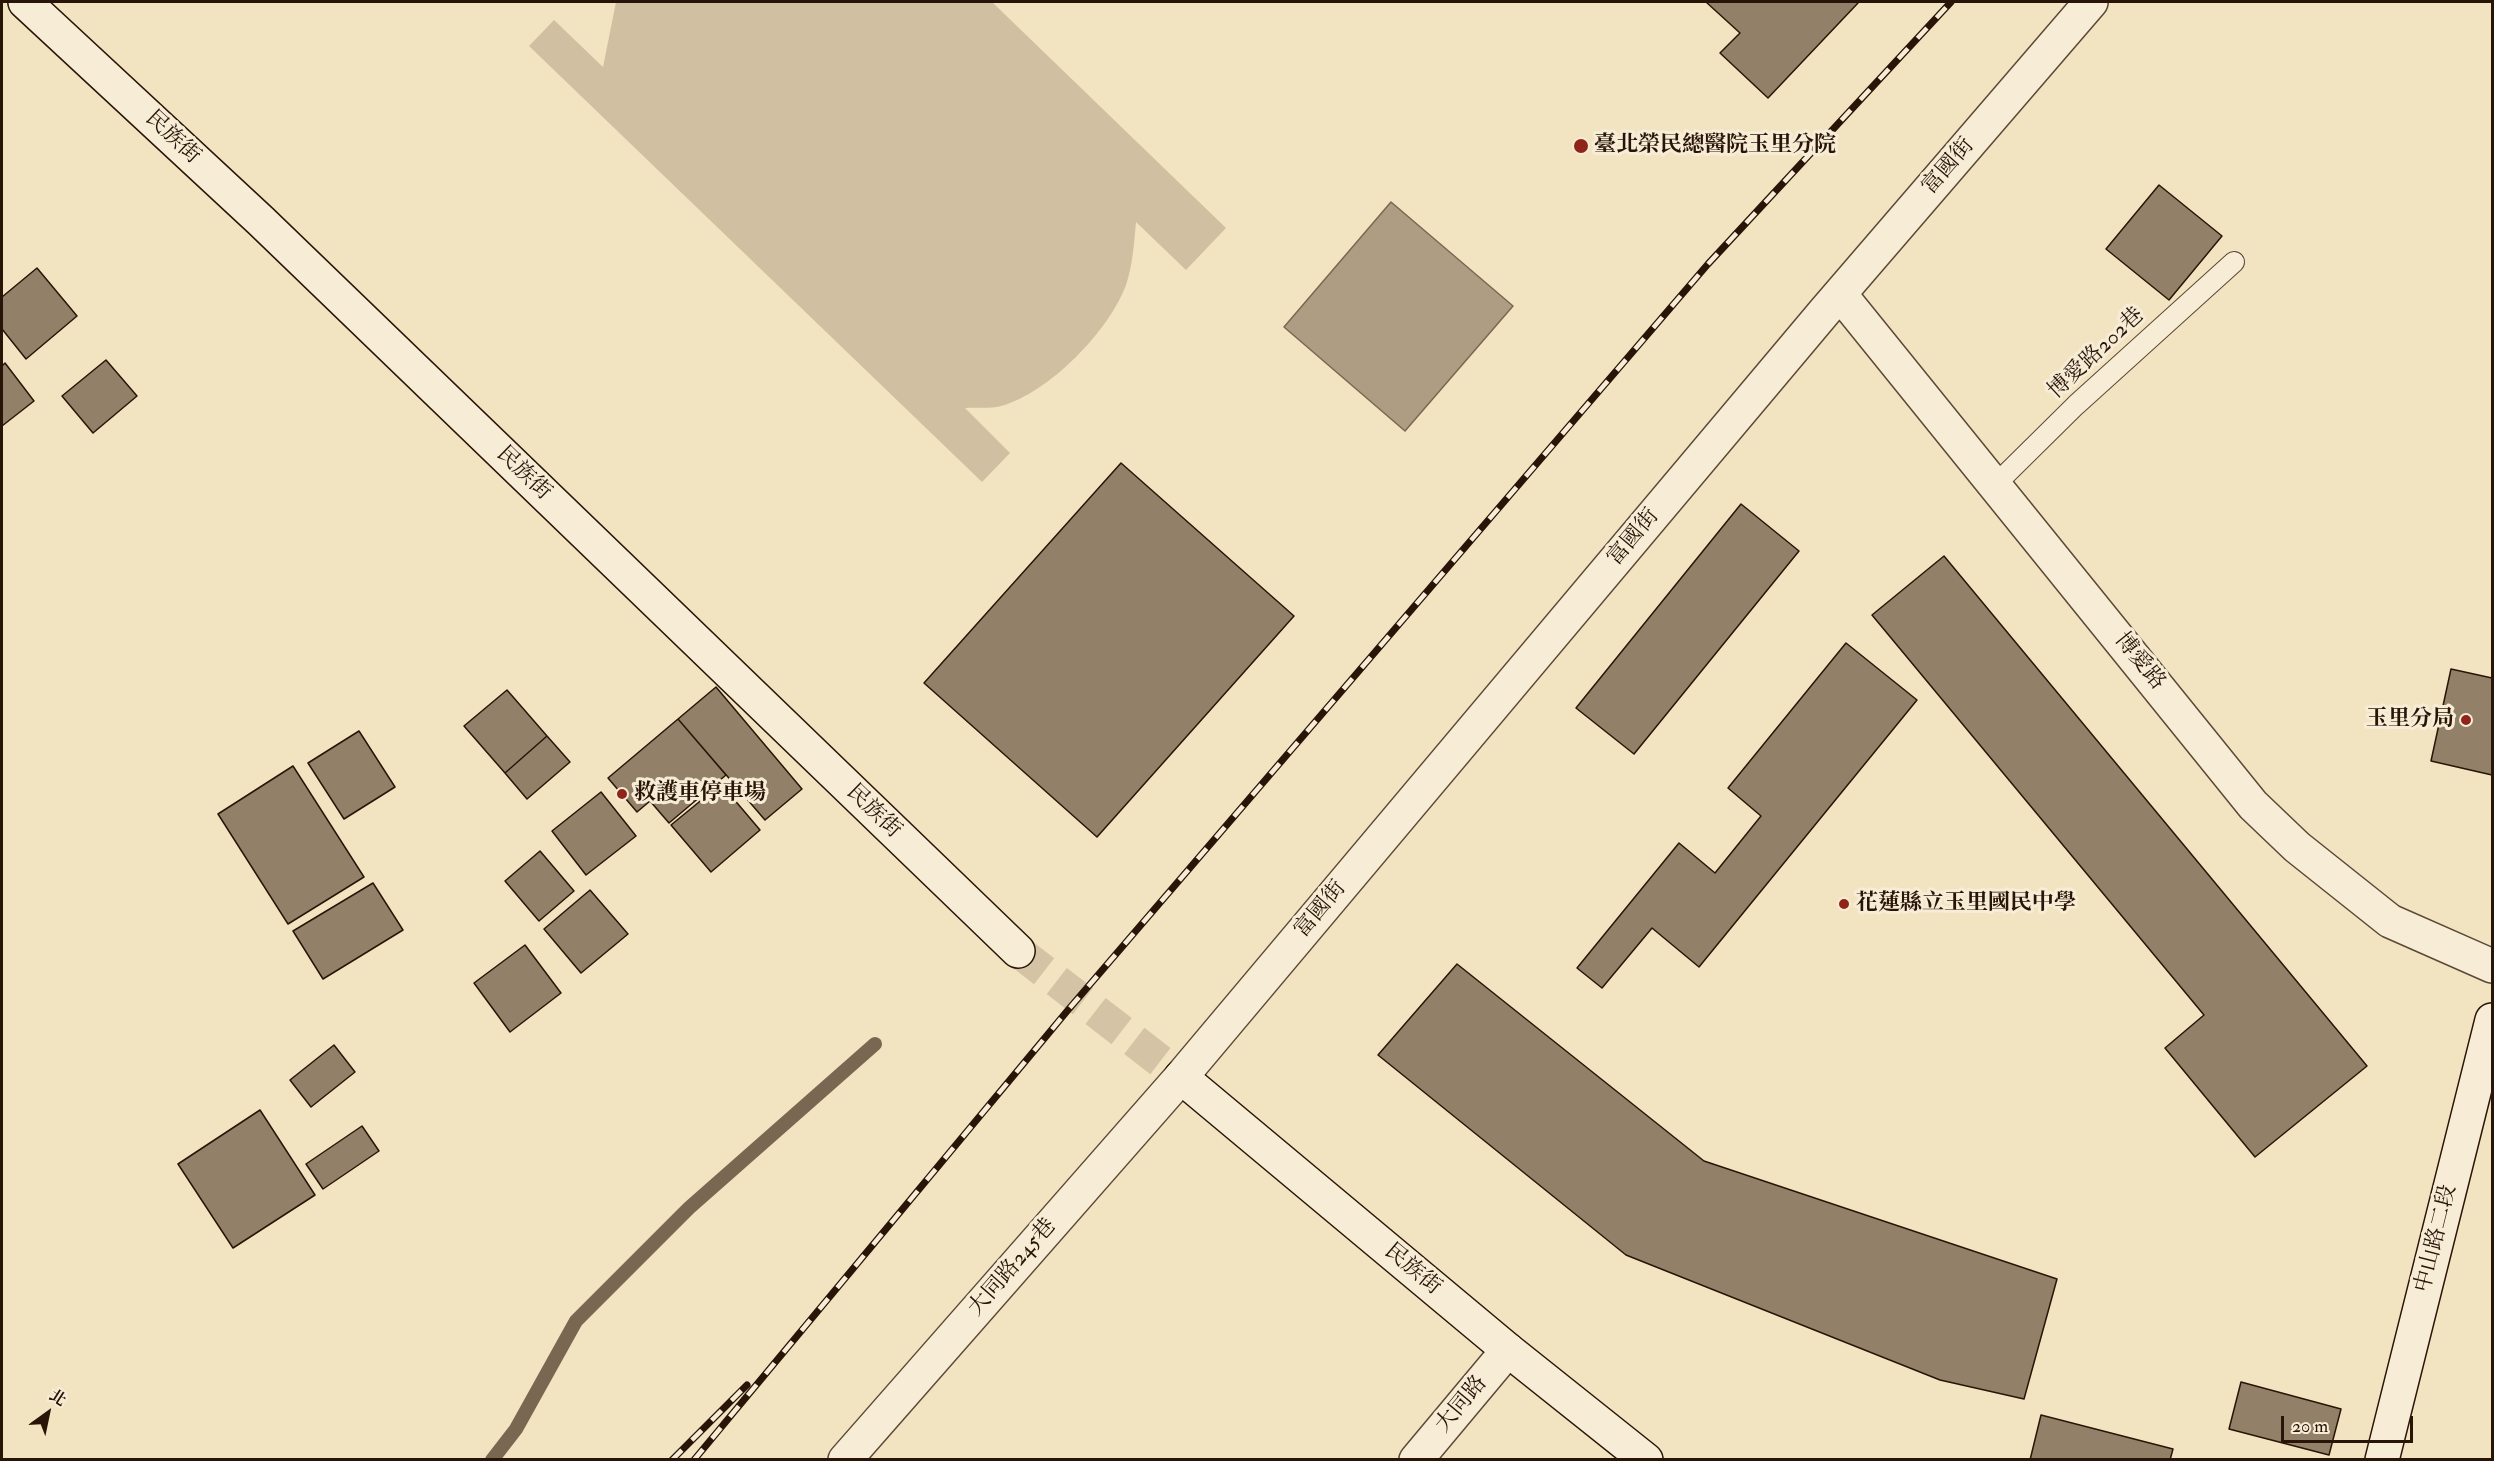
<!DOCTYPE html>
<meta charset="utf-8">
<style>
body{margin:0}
#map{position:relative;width:2494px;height:1461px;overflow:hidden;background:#f2e3c1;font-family:"IM FELL Double Pica","Noto Serif TC",serif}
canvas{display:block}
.frame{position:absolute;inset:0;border:3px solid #291507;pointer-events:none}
.north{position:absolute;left:18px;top:1383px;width:60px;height:60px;-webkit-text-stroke:4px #f7edd7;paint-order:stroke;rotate:33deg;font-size:16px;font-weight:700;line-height:24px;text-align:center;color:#291507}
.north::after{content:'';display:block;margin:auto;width:21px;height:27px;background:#291507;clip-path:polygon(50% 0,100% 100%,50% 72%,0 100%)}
.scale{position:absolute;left:2281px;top:1416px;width:132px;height:27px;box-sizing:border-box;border:3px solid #291507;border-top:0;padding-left:8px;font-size:18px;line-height:21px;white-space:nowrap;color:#291507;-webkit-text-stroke:4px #f7edd7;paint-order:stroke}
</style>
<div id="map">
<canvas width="2494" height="1461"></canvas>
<div class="frame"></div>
<div class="north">北</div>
<div class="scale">20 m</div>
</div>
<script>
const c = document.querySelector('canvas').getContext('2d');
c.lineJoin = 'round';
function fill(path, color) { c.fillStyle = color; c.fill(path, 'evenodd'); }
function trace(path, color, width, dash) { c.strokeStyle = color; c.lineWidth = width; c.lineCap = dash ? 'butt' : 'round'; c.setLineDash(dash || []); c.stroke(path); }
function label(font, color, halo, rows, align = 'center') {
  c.font = font + ' "IM FELL Double Pica","Noto Serif TC",serif'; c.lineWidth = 6; c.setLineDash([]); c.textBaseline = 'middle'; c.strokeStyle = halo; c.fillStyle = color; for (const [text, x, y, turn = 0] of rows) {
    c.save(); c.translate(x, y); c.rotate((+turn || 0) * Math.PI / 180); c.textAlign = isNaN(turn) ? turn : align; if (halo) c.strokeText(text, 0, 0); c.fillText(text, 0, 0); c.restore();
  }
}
fill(new Path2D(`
 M616 2H992L1226 228 1186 270 1136 222C1134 243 1133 264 1126 285 1109 331 1049 393 1001 406 990 409 976 407 965 408L1010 453 982 482 529 46 554 20 603 67Z`), '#d0c0a1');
const water = new Path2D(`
 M1391 202 1513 306 1405 431 1284 327Z`);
fill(water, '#ae9d82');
trace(water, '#796751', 1.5);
trace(new Path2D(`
 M492 1460 516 1429 576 1321 689 1208 875 1044`), '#796751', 14);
const building = new Path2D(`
 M1706 2H1856L1858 3 1768 98 1720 53 1740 33Z
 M2159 185 2222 236 2169 300 2106 249Z
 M37 268 77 316 26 359 2 329V297Z
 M106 360 137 396 93 433 62 396Z
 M5 363 34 401 2 426V366Z
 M1121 463 1294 616 1097 837 924 683Z
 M1741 504 1799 551 1634 754 1576 708Z
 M1944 556 2367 1066 2255 1157 2165 1048 2204 1015 1872 615Z
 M1846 643 1917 700 1699 967 1652 928 1602 988 1577 968 1679 843 1715 873 1761 816 1728 788Z
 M2451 669 2492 678V775L2431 761Z
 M716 687 802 789 765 820 678 719Z
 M507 690 547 736 505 773 464 726Z
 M678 719 726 775 669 823 650 801 637 812 608 778Z
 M359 731 395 787 344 819 308 763Z
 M547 736 570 762 527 799 505 773Z
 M293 766 364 877 288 924 218 814Z
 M721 784 760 830 711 872 671 825Z
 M601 792 636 836 586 875 552 831Z
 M540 851 574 891 539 921 505 881Z
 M373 883 403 930 323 979 293 931Z
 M590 890 628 934 581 973 544 929Z
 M525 945 561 993 510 1032 474 983Z
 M1457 964 1704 1161 2057 1279 2024 1399 1940 1380 1626 1255 1378 1055Z
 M334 1045 355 1072 311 1107 290 1080Z
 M260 1110 315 1195 233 1248 178 1164Z
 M362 1126 379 1151 323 1189 306 1164Z
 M2241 1382 2341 1409 2329 1455 2229 1429Z
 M2041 1415 2173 1449 2170 1460H2030Z`);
fill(building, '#928068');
trace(building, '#291507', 1.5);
trace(new Path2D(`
 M1018 951 1181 1077`), '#d4c4a5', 33, [33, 16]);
const lane = new Path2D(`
 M1996 484 2076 405 2234 262`);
const street = new Path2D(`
 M1840 294 2253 805 2297 847 2390 921 2492 966
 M845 1460 1181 1077 1825 311 2091 2
 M1416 1460 1508 1350`);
const secondary = new Path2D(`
 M25 2 261 221 1018 951
 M1181 1077 1508 1350 1646 1460
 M2382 1460 2492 1020`);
trace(lane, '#5b4836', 22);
trace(street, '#5b4836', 36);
trace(secondary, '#291507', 36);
trace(lane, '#f7edd7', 20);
trace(street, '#f7edd7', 33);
trace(secondary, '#f7edd7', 33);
const rail = new Path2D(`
 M672 1460 747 1385
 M694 1460 1068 1010 1708 264 1951 2`);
trace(rail, '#291507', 7);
trace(rail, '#f7edd7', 4.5, [14]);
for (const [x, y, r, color] of [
 [1581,146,8,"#8f2418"],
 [2466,720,6,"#8f2418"],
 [622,794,6,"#8f2418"],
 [1844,904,6,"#8f2418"]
]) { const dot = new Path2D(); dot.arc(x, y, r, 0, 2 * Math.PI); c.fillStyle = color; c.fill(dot); trace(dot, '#f7edd7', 2); }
label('22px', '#291507', '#f7edd7', [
 ["民族街",172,138,43],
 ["富國街",1949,167,-49],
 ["博愛路202巷",2097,354,-43],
 ["民族街",523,474,44],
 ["富國街",1634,538,-50],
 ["博愛路",2139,662,51],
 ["民族街",873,812,44],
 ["富國街",1321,910,-50],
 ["中山路二段",2437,1239,-76],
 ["大同路245巷",1013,1268,-49],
 ["民族街",1412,1270,40],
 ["大同路",1462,1405,-50]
]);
label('bold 22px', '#291507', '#f7edd7', [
 ["臺北榮民總醫院玉里分院",1594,146],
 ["玉里分局",2454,720,"right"],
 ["救護車停車場",634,794],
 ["花蓮縣立玉里國民中學",1856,904]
], 'left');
</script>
